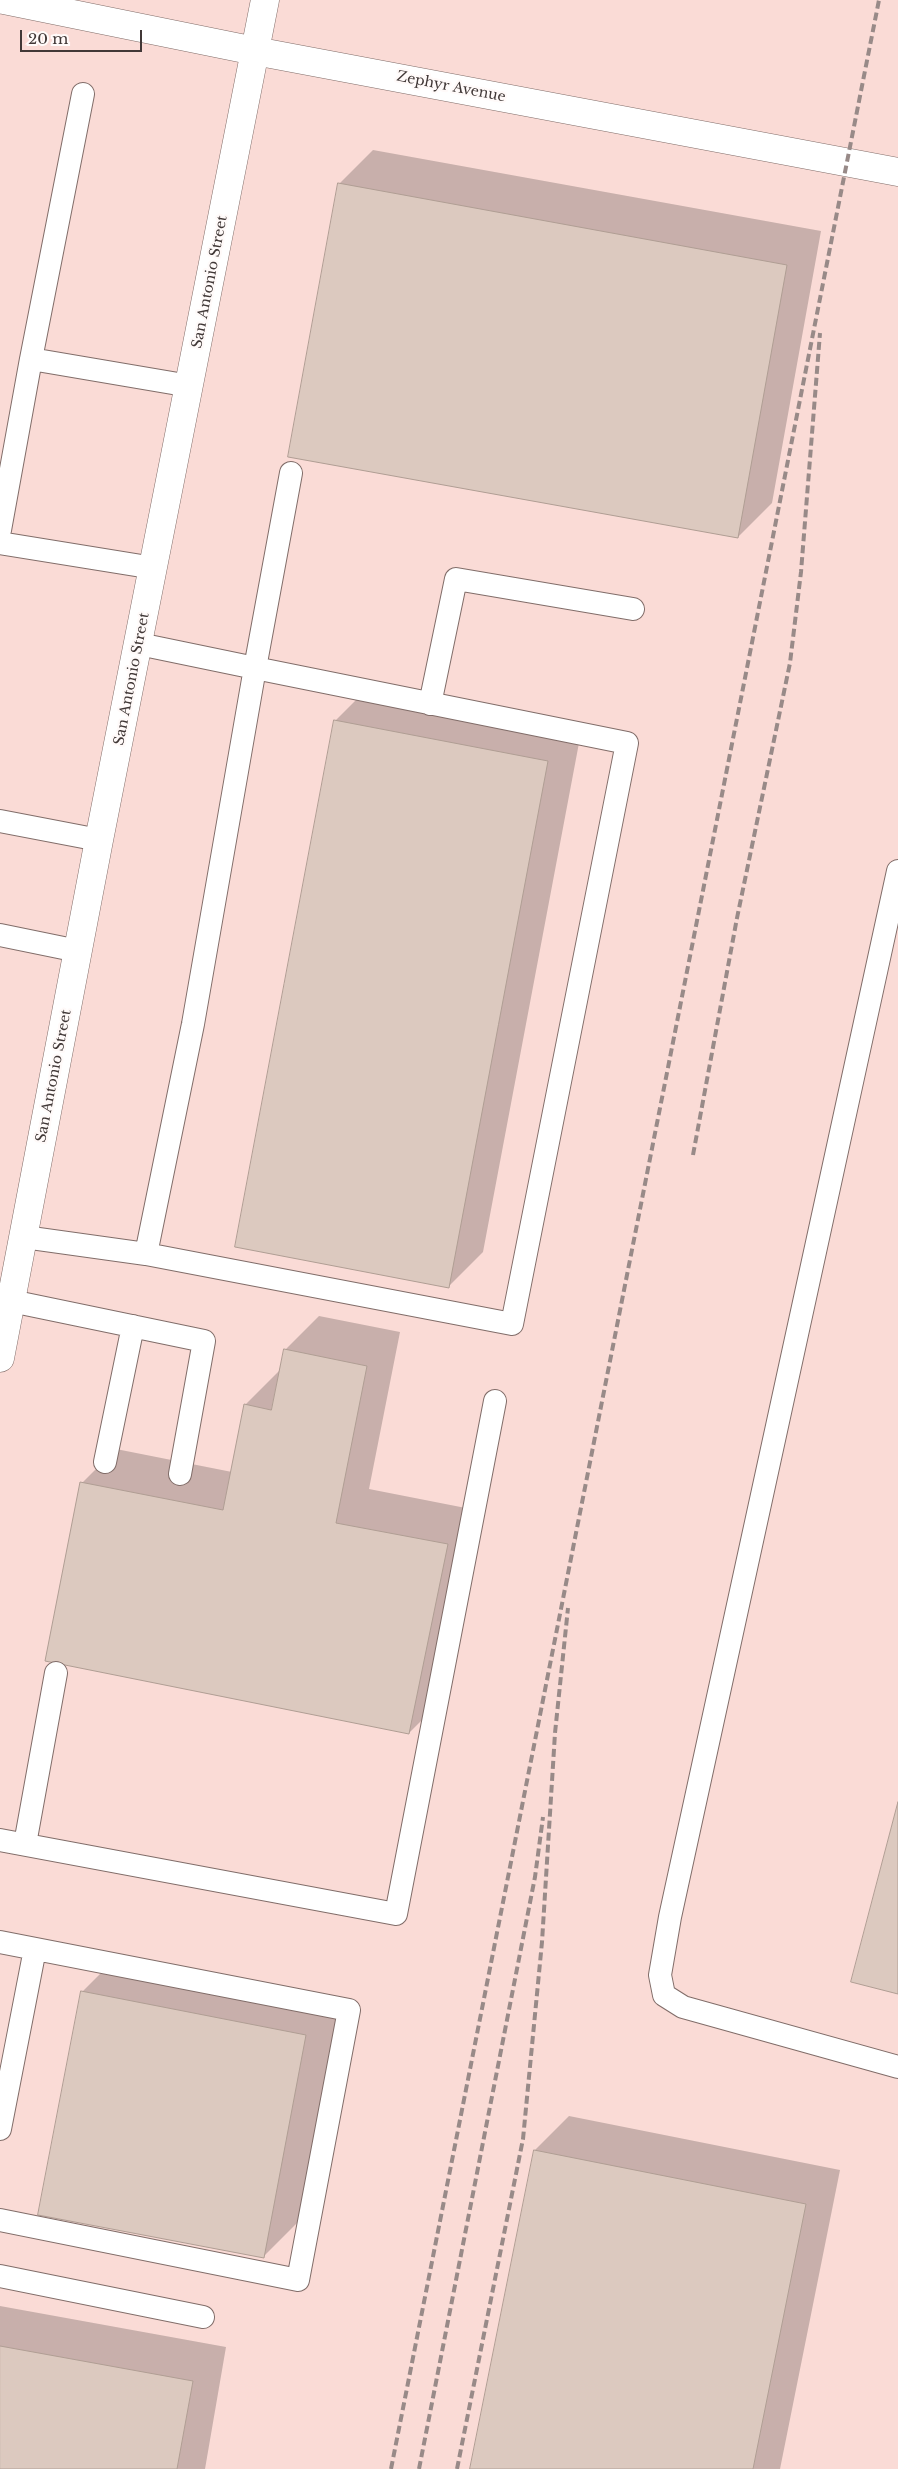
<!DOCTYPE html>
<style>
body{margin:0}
#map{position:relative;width:898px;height:2469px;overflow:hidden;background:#fce9e6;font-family:"Libre Baskerville",serif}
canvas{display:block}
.scale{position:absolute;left:20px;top:30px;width:122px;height:22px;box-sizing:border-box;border:2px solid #413837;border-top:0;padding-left:6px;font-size:15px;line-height:18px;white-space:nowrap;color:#413837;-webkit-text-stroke:4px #fffaf9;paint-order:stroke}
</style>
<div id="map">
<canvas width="898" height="2469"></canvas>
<div class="scale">20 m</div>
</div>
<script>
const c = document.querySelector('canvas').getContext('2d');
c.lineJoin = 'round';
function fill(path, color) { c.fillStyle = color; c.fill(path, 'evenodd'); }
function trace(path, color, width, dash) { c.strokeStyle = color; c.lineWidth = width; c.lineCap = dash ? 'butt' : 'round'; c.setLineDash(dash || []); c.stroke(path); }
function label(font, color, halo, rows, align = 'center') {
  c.font = font + ' "Libre Baskerville",serif'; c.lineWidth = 4.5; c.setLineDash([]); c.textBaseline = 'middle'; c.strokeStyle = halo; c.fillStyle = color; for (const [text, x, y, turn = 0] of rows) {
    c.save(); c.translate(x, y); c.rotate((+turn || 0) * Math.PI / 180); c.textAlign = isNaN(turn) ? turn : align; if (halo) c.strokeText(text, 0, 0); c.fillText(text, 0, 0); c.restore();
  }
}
fill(new Path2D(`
 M0 0H898V2469H0Z`), '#fadbd6');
fill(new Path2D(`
 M373 150 821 231 772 503 738 537 339 184Z
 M369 687 582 727 483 1252 449 1286 335 721Z
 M319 1316 400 1332 369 1489 481 1511 443 1699 409 1733 82 1483 116 1449 232 1472 245 1405 279 1371 285 1350Z
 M116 1958 340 2001 298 2222 264 2256 82 1992Z
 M569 2116 840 2170 780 2469H471L535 2150Z
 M0 2306 226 2347 205 2469H0Z`), '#0003');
const building = new Path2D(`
 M338 183 787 265 738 538 288 457Z
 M334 720 548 761 449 1288 235 1247Z
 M284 1349 367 1366 336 1523 448 1544 409 1734 45 1661 80 1482 223 1510 244 1404 271 1410Z
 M898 1802V1994L851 1982Z
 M81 1991 306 2035 264 2258 38 2215Z
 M534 2150 806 2204 753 2469H470Z
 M0 2346 193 2381 177 2469H0Z`);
fill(building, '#dcc9bf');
trace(building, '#b09e94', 1);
const lane = new Path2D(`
 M83 94 31 359 190 386
 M0 530 31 359
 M0 543 154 568
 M139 644 255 668 291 473
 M430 704 456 579 633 609
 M0 821 99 840
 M898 871 670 1917 660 1975 664 1995 683 2007 898 2067
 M0 935 78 951
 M24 1237 146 1254 193 1024 255 668 627 743 512 1324 146 1254
 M11 1301 204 1341 180 1474
 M105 1462 133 1326
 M0 1840 396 1914 495 1401
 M25 1844 56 1673
 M0 1942 349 2010 298 2280 0 2220
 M0 2129 35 1949
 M0 2276 203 2317`);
const street = new Path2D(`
 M4 0 255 51 898 172
 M0 1358 99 840 265 0`);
trace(lane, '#816d69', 24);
trace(street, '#816d69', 29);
trace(lane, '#fff', 22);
trace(street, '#fff', 28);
trace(new Path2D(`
 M693 1155 737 918 790 663 801 572 820 333
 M391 2469 879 0
 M419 2469 535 1877 543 1817
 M457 2469 523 2139 542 1942 555 1733 568 1608`), '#988a88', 4, [8, 4]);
label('14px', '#413837', '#fffaf9', [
 ["Zephyr Avenue",451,87,11],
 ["San Antonio Street",210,282,-79],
 ["San Antonio Street",132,679,-79],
 ["San Antonio Street",54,1076,-79]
]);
</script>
